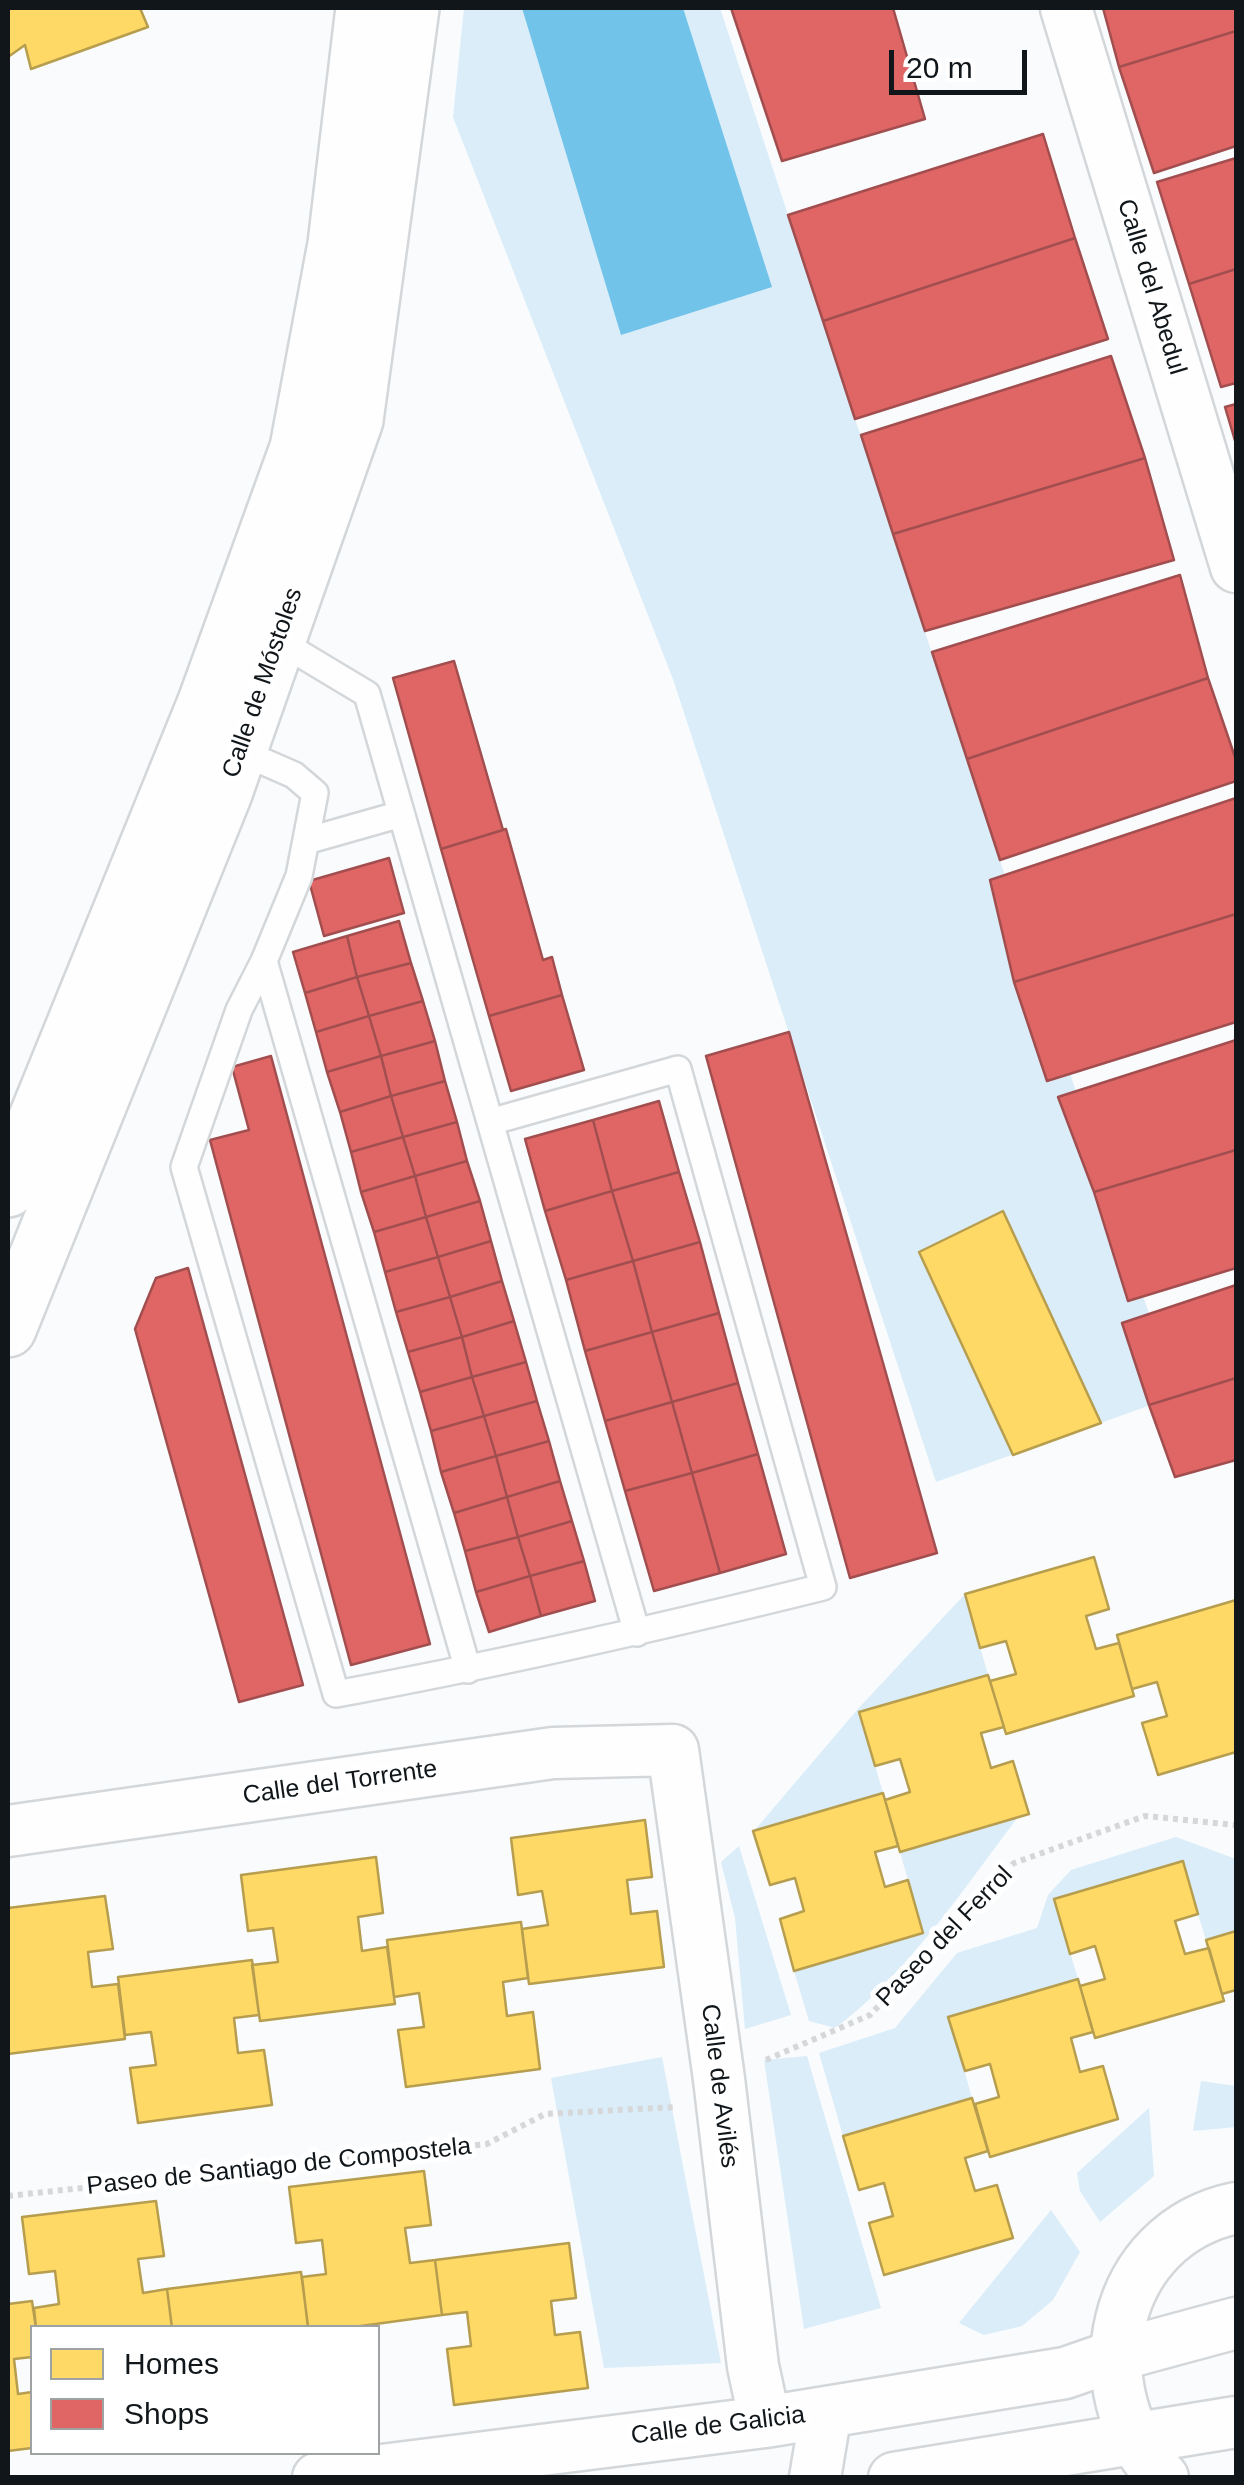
<!DOCTYPE html>
<meta charset="utf-8">
<style>
body{margin:0}
#map{position:relative;width:1244px;height:2485px;overflow:hidden;background:#f9fbfd;font-family:Helvetica,sans-serif}
canvas{display:block}
.frame{position:absolute;inset:0;border:10px solid #10161a;pointer-events:none}
.legend{position:absolute;left:30px;top:2325px;width:350px;height:130px;box-sizing:border-box;background:#fff;border:2px solid #9fa2a3;margin:0;padding:12px 18px;list-style:none;font-size:30px;color:#10161a}
.legend li{display:flex;align-items:center;gap:20px;height:50px}
.legend b{width:50px;border:2px solid #9fa2a3}
.scale{position:absolute;left:889px;top:50px;width:138px;height:45px;box-sizing:border-box;border:5px solid #10161a;border-top:0;padding-left:12px;font-size:30px;line-height:35px;white-space:nowrap;color:#10161a;-webkit-text-stroke:8px #fff;paint-order:stroke}
</style>
<div id="map">
<canvas width="1244" height="2485"></canvas>
<div class="frame"></div>
<ul class="legend">
<li><b style="height:28px;background:#ffd966"></b>Homes</li>
<li><b style="height:28px;background:#e06666"></b>Shops</li>
</ul>
<div class="scale">20 m</div>
</div>
<script>
const c = document.querySelector('canvas').getContext('2d');
c.lineJoin = 'round';
function fill(path, color) { c.fillStyle = color; c.fill(path, 'evenodd'); }
function trace(path, color, width, dash) { c.strokeStyle = color; c.lineWidth = width; c.lineCap = dash ? 'butt' : 'round'; c.setLineDash(dash || []); c.stroke(path); }
function label(font, color, halo, rows, align = 'center') {
  c.font = font + ' Helvetica,sans-serif'; c.lineWidth = 10; c.setLineDash([]); c.textBaseline = 'middle'; c.strokeStyle = halo; c.fillStyle = color; for (const [text, x, y, turn = 0] of rows) {
    c.save(); c.translate(x, y); c.rotate((+turn || 0) * Math.PI / 180); c.textAlign = isNaN(turn) ? turn : align; if (halo) c.strokeText(text, 0, 0); c.fillText(text, 0, 0); c.restore();
  }
}
fill(new Path2D(`
 M464 8H720L1176 1396 936 1482 673 679 453 117Z
 M965 1594 988 1675 860 1713 883 1793 754 1831 857 1710Z
 M1018 1817C965 1887 905 1977 835 2028L809 2021 794 1971 923 1933 900 1852Z
 M1176 1837 1236 1859V1931L1206 1940 1182 1862 1054 1899 1078 1979 949 2017 972 2098 843 2136 819 2053 895 2028 957 1953 1037 1928 1048 1895 1071 1870Z
 M739 1846 791 2015 745 2029 735 1918 721 1862Z
 M807 2056 881 2308 804 2329 764 2060Z
 M662 2057 721 2363 604 2368 551 2078Z
 M1201 2081 1236 2086V2127L1193 2131Z
 M1149 2108 1154 2176 1100 2222 1080 2191 1077 2173Z
 M1051 2210 1080 2252 1053 2300 1022 2326 984 2335 959 2323Z`), '#daedf9');
fill(new Path2D(`
 M522 8H683L772 287 621 335Z`), '#71c3e9');
const homes = new Path2D(`
 M8 8H140L148 27 31 69 25 45 8 57Z
 M1003 1211 1101 1423 1013 1455 919 1252Z
 M1094 1557 1109 1609 1086 1616 1096 1649 1119 1643 1134 1696 1006 1734 990 1681 1016 1674 1006 1641 980 1648 965 1594Z
 M1236 1600V1752L1158 1775 1142 1723 1167 1716 1157 1682 1132 1689 1117 1635Z
 M988 1675 1004 1727 981 1733 991 1768 1013 1761 1029 1814 900 1852 885 1800 910 1792 900 1759 875 1766 859 1712Z
 M883 1793 898 1846 875 1852 885 1887 908 1880 923 1933 794 1971 780 1919 804 1911 795 1878 770 1885 753 1831Z
 M645 1820 652 1877 627 1880 631 1914 657 1911 664 1967 529 1984 522 1929 548 1925 542 1891 518 1895 511 1838Z
 M376 1857 383 1913 358 1917 362 1951 387 1947 395 2004 260 2021 252 1965 278 1962 273 1928 248 1931 241 1875Z
 M1183 1861 1198 1914 1175 1921 1185 1954 1209 1948 1224 2001 1095 2038 1080 1986 1105 1979 1095 1946 1070 1954 1054 1899Z
 M105 1896 113 1949 88 1952 92 1987 118 1984 125 2039 8 2054V1908Z
 M521 1922 528 1978 503 1982 507 2016 533 2012 540 2069 406 2087 398 2030 424 2027 419 1993 394 1997 387 1940Z
 M1236 1931V1990L1222 1994 1206 1940Z
 M252 1960 259 2015 234 2018 238 2053 264 2050 272 2105 138 2123 130 2068 156 2065 151 2032 125 2035 118 1977Z
 M1078 1979 1093 2032 1071 2038 1080 2072 1103 2066 1118 2119 990 2157 975 2104 999 2097 990 2064 965 2071 948 2017Z
 M972 2098 988 2151 965 2158 975 2191 997 2185 1013 2238 884 2275 869 2223 893 2216 884 2183 859 2190 843 2136Z
 M424 2171 431 2225 405 2228 410 2263 435 2260 442 2315 346 2328H308L302 2277 326 2274 322 2240 296 2243 289 2187Z
 M156 2201 164 2256 138 2259 143 2293 167 2289 172 2328H36L34 2308 59 2304 55 2271 29 2274 22 2217Z
 M569 2243 576 2298 551 2301 555 2335 580 2332 588 2388 454 2405 447 2349 471 2346 467 2312 442 2315 435 2260Z
 M301 2272 308 2326 172 2328 167 2289Z
 M32 2301 36 2328H32V2357L14 2359 18 2394 32 2392V2448L8 2451V2304Z`);
fill(homes, '#ffd966');
trace(homes, '#b79e4f', 2.5);
const shops = new Path2D(`
 M731 8H893L925 119 782 161Z
 M1103 8H1236V31L1119 67Z
 M1236 31V146L1154 173 1119 67Z
 M1043 134 1075 238 823 321 788 215Z
 M1236 158V269L1189 284 1157 182Z
 M1075 238 1108 339 855 419 823 321Z
 M1236 269V383L1221 387 1189 284Z
 M1111 356 1145 458 893 534 861 435Z
 M1236 404V444L1225 407Z
 M1145 458 1174 560 925 631 893 534Z
 M1180 575 1208 678 967 759 932 652Z
 M454 661 503 830 441 849 393 678Z
 M1208 678 1236 760V781L1000 860 967 759Z
 M1236 798V914L1014 982 990 880Z
 M506 829 543 960 552 957 562 995 489 1016 441 849Z
 M389 858 404 913 324 936 309 881Z
 M1236 914V1022L1047 1081 1014 982Z
 M399 921 411 963 357 977 347 936Z
 M347 936 357 977 305 993 293 952Z
 M411 963 423 1001 369 1016 357 977Z
 M357 977 369 1016 316 1032 305 993Z
 M562 995 584 1070 511 1091 489 1016Z
 M423 1001 435 1041 381 1056 369 1016Z
 M369 1016 381 1056 327 1072 316 1032Z
 M789 1032 937 1553 850 1578 706 1056Z
 M1236 1040V1150L1094 1192 1058 1097Z
 M435 1041 445 1081 391 1096 381 1056Z
 M271 1056 430 1644 351 1665 210 1140 249 1130 232 1067Z
 M381 1056 391 1096 340 1112 327 1072Z
 M445 1081 457 1122 403 1137 391 1096Z
 M391 1096 403 1137 351 1152 340 1112Z
 M659 1101 679 1172 612 1191 593 1120Z
 M593 1120 612 1191 545 1211 525 1139Z
 M457 1122 467 1161 415 1176 403 1137Z
 M403 1137 415 1176 361 1192 351 1152Z
 M1236 1150V1268L1128 1301 1094 1192Z
 M467 1161 480 1201 426 1217 415 1176Z
 M679 1172 700 1242 633 1261 612 1191Z
 M415 1176 426 1217 374 1232 361 1192Z
 M612 1191 633 1261 566 1280 545 1211Z
 M480 1201 491 1241 438 1257 426 1217Z
 M426 1217 438 1257 385 1272 374 1232Z
 M491 1241 502 1281 450 1297 438 1257Z
 M700 1242 719 1313 652 1332 633 1261Z
 M438 1257 450 1297 396 1312 385 1272Z
 M633 1261 652 1332 585 1351 566 1280Z
 M188 1268 303 1685 239 1702 135 1329 156 1278Z
 M502 1281 514 1321 462 1337 450 1297Z
 M1236 1285V1378L1149 1405 1122 1323Z
 M450 1297 462 1337 408 1352 396 1312Z
 M719 1313 738 1383 672 1402 652 1332Z
 M514 1321 526 1362 472 1377 462 1337Z
 M652 1332 672 1402 605 1421 585 1351Z
 M462 1337 472 1377 420 1392 408 1352Z
 M526 1362 537 1401 484 1416 472 1377Z
 M472 1377 484 1416 431 1431 420 1392Z
 M1236 1378V1460L1175 1477 1149 1405Z
 M738 1383 758 1454 692 1473 672 1402Z
 M537 1401 549 1441 496 1456 484 1416Z
 M672 1402 692 1473 625 1491 605 1421Z
 M484 1416 496 1456 441 1472 431 1431Z
 M549 1441 560 1481 507 1497 496 1456Z
 M758 1454 786 1554 720 1573 692 1473Z
 M496 1456 507 1497 454 1513 441 1472Z
 M692 1473 720 1573 654 1591 625 1491Z
 M560 1481 572 1521 518 1537 507 1497Z
 M507 1497 518 1537 465 1551 454 1513Z
 M572 1521 584 1561 530 1576 518 1537Z
 M518 1537 530 1576 476 1592 465 1551Z
 M584 1561 595 1601 541 1616 530 1576Z
 M530 1576 541 1616 489 1632 476 1592Z`);
fill(shops, '#e06666');
trace(shops, '#a24e4f', 2.5);
const lane = new Path2D(`
 M277 640 367 694 637 1633
 M239 751 294 775 315 793 299 876 264 961 239 1010 184 1167 336 1694C500 1664 661 1627 823 1587L678 1069 490 1122
 M306 841 401 814
 M264 961 468 1670`);
const street = new Path2D(`
 M1066 8 1236 567
 M8 1831 553 1753 673 1750 719 2079 753 2366 765 2422
 M318 2478 765 2422 1065 2373 1114 2356 1236 2323
 M815 2478 826 2412
 M894 2478 1236 2422
 M1163 2478C1079 2389 1111 2234 1236 2208`);
const primary = new Path2D(`
 M8 1189 206 702 298 448 336 244 364 8
 M8 1329 224 793 355 420 411 8`);
trace(lane, '#d3d7da', 30);
trace(street, '#d3d7da', 55);
trace(primary, '#d3d7da', 60);
trace(new Path2D(`
 M766 2060 870 2015 1014 1863 1145 1816 1236 1825
 M8 2196 487 2144 545 2114 676 2107`), '#d6d7d8', 6, [5, 5]);
trace(lane, '#fefeff', 25);
trace(street, '#fefeff', 50);
trace(primary, '#fefeff', 55);
label('25px', '#10161a', '#fff', [
 ["Calle del Abedul",1151,287,73],
 ["Calle de Móstoles",263,683,-71],
 ["Calle del Torrente",340,1783,-8],
 ["Paseo del Ferrol",945,1937,-46],
 ["Calle de Avilés",719,2086,83],
 ["Paseo de Santiago de Compostela",279,2167,-6],
 ["Calle de Galicia",718,2426,-7]
]);
</script>
